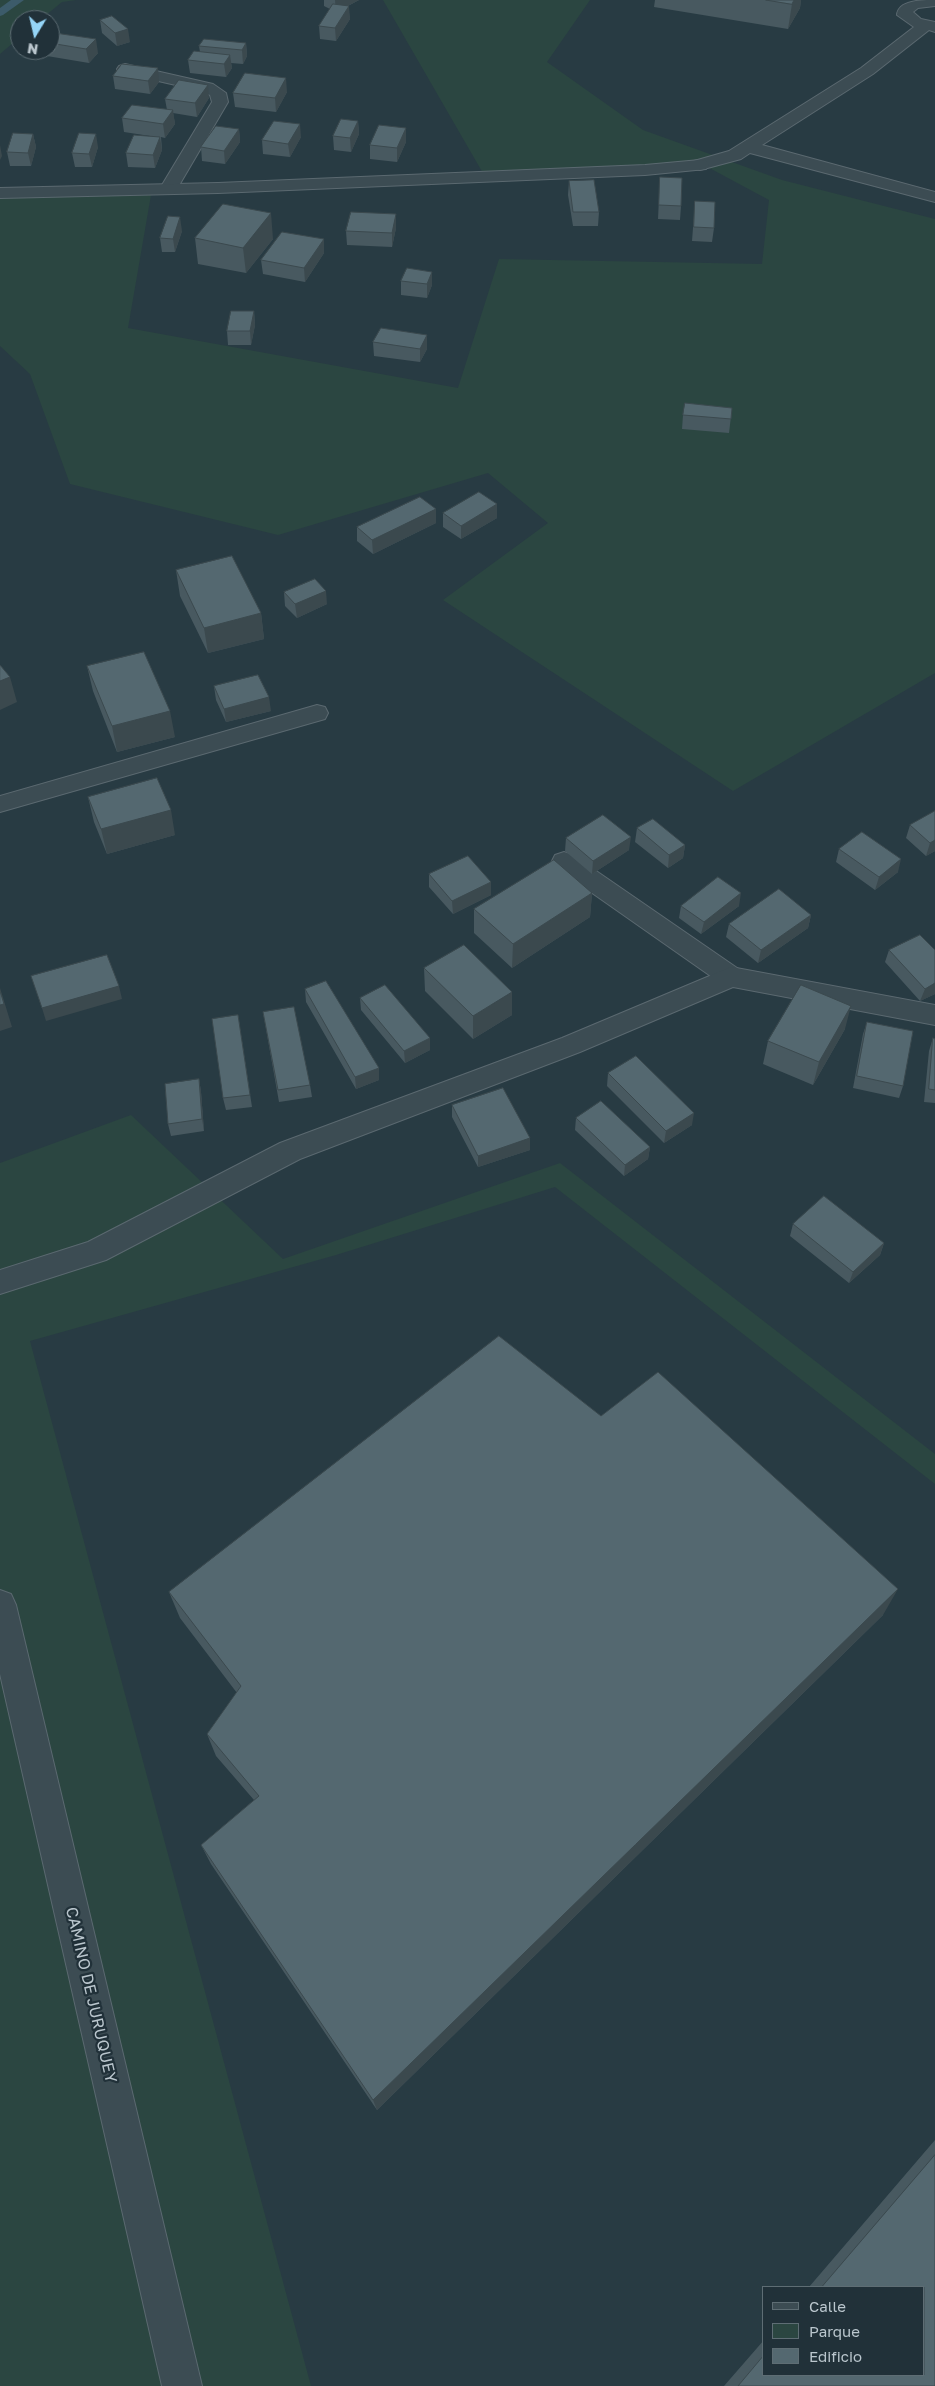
<!DOCTYPE html>
<style>
body{margin:0}
#map{position:relative;width:935px;height:2386px;overflow:hidden;background:#283b43;font-family:"Golos Text",sans-serif}
canvas{display:block}
.legend{position:absolute;left:762px;top:2286px;width:162px;height:90px;box-sizing:border-box;background:#213139;border:1px solid #5e6d74;margin:0;padding:6px 9px;list-style:none;font-size:15px;color:#bac6cd}
.legend li{display:flex;align-items:center;gap:10px;height:25px}
.legend b{width:25px;border:1px solid #5e6d74}
.north{position:absolute;left:10px;top:10px;width:50px;height:50px;box-sizing:border-box;background:#213139;border:1px solid #5e6d74;border-radius:50%;rotate:189deg;font-size:14px;font-weight:700;line-height:20px;text-align:center;color:#bac6cd}
.north::after{content:'';display:block;margin:auto;width:18px;height:22px;background:#95d5f7;clip-path:polygon(50% 0,100% 100%,50% 72%,0 100%)}
</style>
<div id="map">
<canvas width="935" height="2386"></canvas>
<ul class="legend">
<li><b style="height:6px;background:#3c4c53"></b>Calle</li>
<li><b style="height:14px;background:#2b4641"></b>Parque</li>
<li><b style="height:14px;background:#546870"></b>Edificio</li>
</ul>
<div class="north">N</div>
</div>
<script>
const c = document.querySelector('canvas').getContext('2d');
c.lineJoin = 'round';
function fill(path, color) { c.fillStyle = color; c.fill(path, 'evenodd'); }
function trace(path, color, width, dash) { c.strokeStyle = color; c.lineWidth = width; c.lineCap = dash ? 'butt' : 'round'; c.setLineDash(dash || []); c.stroke(path); }
function label(font, color, halo, rows, align = 'center') {
  c.font = font + ' "Golos Text",sans-serif'; c.lineWidth = 4.5; c.setLineDash([]); c.textBaseline = 'middle'; c.strokeStyle = halo; c.fillStyle = color; for (const [text, x, y, turn = 0] of rows) {
    c.save(); c.translate(x, y); c.rotate((+turn || 0) * Math.PI / 180); c.textAlign = isNaN(turn) ? turn : align; if (halo) c.strokeText(text, 0, 0); c.fillText(text, 0, 0); c.restore();
  }
}
fill(new Path2D(`
 M0 0H76L62 2 40 20H20V37L0 54Z
 M383 0H590L547 62 643 130 782 180 935 219V673L733 791 443 600 548 523 488 473 278 535 70 484 30 374 0 346V198L151 195 128 328 458 388 499 259 762 264 769 200 700 163 484 175Z
 M131 1115 283 1259 560 1163 935 1454V1484L555 1187 336 1255 30 1341 311 2386H0V1163Z`), '#2b4641');
fill(new Path2D(`
 M24 0 3 15 0 16V8L11 0Z`), '#3c5b6a');
const service = new Path2D(`
 M935 0V6L918 8 913 12 921 19 935 22V32L929 30 873 74 762 145 935 192V202L750 153 741 159 700 170 694 169 691 165 694 161 729 151 861 68 914 27 897 15C898 0 922 0 935 0Z
 M125 64 213 84 226 93 228 102 174 194H162L159 190 212 102 210 95 202 91 119 72 117 69 119 66Z
 M564 852 573 855 740 970 744 977 740 984 731 987 722 984 555 867 552 861 555 855Z`);
const minor = new Path2D(`
 M700 160 706 161 709 165 706 169 645 175 218 193 0 198V188L218 183 645 165Z
 M317 705 325 707 328 713 325 719 0 812V796Z
 M731 967 935 1005V1025L733 987 580 1052 300 1159 106 1260 0 1294V1270L88 1242 280 1143 562 1038Z`);
const tertiary = new Path2D(`
 M0 1590 11 1594 16 1605 202 2386H162L0 1674Z`);
trace(service, '#5b6970', 2);
trace(minor, '#5b6970', 2);
trace(tertiary, '#5b6970', 2);
fill(service, '#3c4c53');
fill(minor, '#3c4c53');
fill(tertiary, '#3c4c53');
fill(new Path2D(`
 M324 0H359L348 6 350 19 336 41 320 39 319 26 330 9 324 6Z
 M655 0H801L800 8 788 29 654 7Z
 M100 20 130 42 117 46 102 33Z
 M50 37 98 53 89 63 47 56 46 50H50Z
 M246 43 247 56 243 64 231 63 232 68 226 77 190 73 188 60 200 52 199 46Z
 M113 76 159 82 150 94 115 89Z
 M287 92 276 112 235 107 233 93Z
 M209 98 197 117 173 113 175 124 165 138 161 137 162 150 155 168 128 167 126 153 150 136 124 132 122 118 167 110 165 99Z
 M358 121 359 134 351 152 334 150 333 136Z
 M406 128V142L397 162 370 159V145Z
 M239 129 240 142 225 164 202 161 201 147Z
 M33 134 36 147 31 166H10L7 152Z
 M301 137 290 157 263 154 262 140Z
 M98 147 92 167H75L72 153Z
 M660 177 681 206 680 220 658 219Z
 M569 181 599 212 598 226H573L568 195Z
 M695 201 714 228 712 242 692 241Z
 M396 228 392 247 347 245 346 231Z
 M182 231 175 252H162L160 238Z
 M195 238 273 239 246 273 198 264Z
 M324 239V253L305 282 263 274 261 260Z
 M432 272V285L427 298 401 295V281Z
 M254 311 255 325 251 345H228L227 331Z
 M373 342 427 349 420 362 374 356Z
 M732 408 729 433 682 429 683 415Z
 M497 504V518L461 539 443 527V513Z
 M436 523 373 554 357 541V527Z
 M176 570 261 613 264 639 208 653 180 596Z
 M284 592 327 604 297 618 285 606Z
 M87 666 175 737 117 752 93 691Z
 M214 686 271 711 226 722 216 700Z
 M88 797 175 835 107 854 94 822Z
 M935 811V851L926 856 906 838 910 825Z
 M637 828 685 845 683 858 668 868 635 842Z
 M566 838 629 850 592 874 565 851Z
 M839 849 898 872 875 890 836 862Z
 M429 874 491 882V895L453 914 429 887Z
 M592 893 590 917 512 968 474 933V909Z
 M681 906H739L701 934 679 918Z
 M811 915 808 928 758 963 726 937 729 924Z
 M889 950 935 994 920 1001 885 962Z
 M424 968 512 1015 473 1039 425 991Z
 M305 989 379 1068V1080L356 1089 306 1002Z
 M360 998 430 1038V1050L405 1063 361 1010Z
 M263 1012 310 1085 312 1097 279 1102Z
 M238 1015 252 1107 226 1110 223 1098Z
 M867 1022 903 1086 899 1098 853 1088 863 1034Z
 M845 1029 813 1085 763 1064 768 1041Z
 M933 1038 935 1039V1103L924 1102 929 1051Z
 M608 1073 692 1125 664 1143 607 1086Z
 M199 1079 201 1092 204 1131 171 1136 168 1124Z
 M452 1105 530 1150 478 1167 452 1117Z
 M576 1118 650 1147 648 1159 624 1176 575 1130Z
 M793 1224 884 1243 880 1255 849 1283 790 1236Z
 M601 1416 883 1615 377 2110 211 1864 201 1845 254 1800 216 1756 207 1734 237 1693 180 1618 169 1592Z
 M935 2140V2386H724L764 2340V2375L924 2287H809Z`), '#485960');
fill(new Path2D(`
 M335 0H359L336 12Z
 M794 0H801L800 8 788 29 792 4Z
 M349 6 350 19 336 41 335 28Z
 M128 29 130 42 117 46 115 33Z
 M96 39 98 53 89 63 86 49Z
 M246 43 247 56 243 64 242 50Z
 M230 55 232 68 226 77 224 64Z
 M158 68 159 82 150 94 148 81Z
 M286 78 287 92 276 112 275 98Z
 M208 85 209 98 197 117 195 103Z
 M173 110 175 124 165 138 163 124Z
 M358 121 359 134 351 152 350 138Z
 M300 124 301 137 290 157 288 144Z
 M406 128V142L397 162V148Z
 M239 129 240 142 225 164 224 151Z
 M33 134 36 147 31 166 28 153Z
 M96 134 98 147 92 167 89 154Z
 M160 137 162 150 155 168 153 155Z
 M0 145 2 156 0 160Z
 M271 213 273 239 246 273 243 248Z
 M396 214V228L392 247V233Z
 M180 217 182 231 175 252 173 239Z
 M324 239V253L305 282 304 268Z
 M432 272V285L427 298V284Z
 M254 311 255 325 251 345 250 331Z
 M427 335V349L420 362V349Z
 M497 504V518L461 539V526Z
 M436 509V523L373 554 372 540Z
 M326 591 327 604 297 618 295 604Z
 M261 613 264 639 208 653 204 628Z
 M10 677 17 702 0 710V681Z
 M269 697 271 711 226 722 224 709Z
 M170 711 175 737 117 752 112 726Z
 M171 810 175 835 107 854 101 829Z
 M631 837 629 850 592 874 593 861Z
 M935 840V851L926 856 930 843Z
 M685 845 683 858 668 868 669 855Z
 M901 859 898 872 875 890 879 877Z
 M491 882V895L453 914 452 901Z
 M592 893 590 917 512 968 513 944Z
 M741 893 739 906 701 934 704 922Z
 M811 915 808 928 758 963 761 950Z
 M935 983V994L920 1001 925 989Z
 M119 986 122 999 46 1021 42 1008Z
 M0 988 12 1027 0 1031Z
 M512 992V1015L473 1039V1016Z
 M851 1006 845 1029 813 1085 819 1062Z
 M430 1038V1050L405 1063 404 1051Z
 M379 1068V1080L356 1089 355 1077Z
 M199 1079 201 1092 204 1131 202 1119Z
 M694 1113 692 1125 664 1143 666 1131Z
 M530 1138V1150L478 1167V1156Z
 M650 1147 648 1159 624 1176 625 1165Z
 M884 1243 880 1255 849 1283 853 1272Z
 M898 1589 883 1615 377 2110 373 2100Z`), '#3b494e');
const building = new Path2D(`
 M766 0H794L792 4Z
 M333 4 349 6 335 28 319 26Z
 M112 16 128 29 115 33 100 20Z
 M55 33 96 39 86 49 50 43V37Z
 M204 39 246 43 242 50 199 46Z
 M194 51 230 55 224 64 188 60Z
 M122 64 158 68 148 81 113 76Z
 M245 73 286 78 275 98 233 93Z
 M179 80 208 85 195 103 165 99Z
 M132 105 173 110 163 124 122 118Z
 M341 119 358 121 350 138 333 136Z
 M274 121 300 124 288 144 262 140Z
 M379 125 406 128 397 148 370 145Z
 M216 126 239 129 224 151 201 147Z
 M13 133 33 134 28 153 7 152Z
 M79 133 96 134 89 154 72 153Z
 M134 135 160 137 153 155 126 153Z
 M660 177 682 178 681 206 659 205Z
 M594 180 599 212H573L569 181Z
 M695 201 715 202 714 228 694 227Z
 M223 204 271 213 243 248 195 238Z
 M351 212 396 214 392 233 346 231Z
 M168 216 180 217 173 239 160 238Z
 M282 232 324 239 304 268 261 260Z
 M407 268 432 272 427 284 401 281Z
 M231 311H254L250 331H227Z
 M381 328 427 335 420 349 373 342Z
 M685 403 732 408 731 419 683 415Z
 M479 492 497 504 461 526 443 513Z
 M420 497 436 509 372 540 357 527Z
 M232 556 261 613 204 628 176 570Z
 M315 579 326 591 295 604 284 592Z
 M144 652 170 711 112 726 87 666Z
 M0 665 10 677 0 681Z
 M258 675 269 697 224 709 214 686Z
 M157 778 171 810 101 829 88 797Z
 M935 811V840L930 843 910 825Z
 M603 815 631 837 593 861 566 838Z
 M653 819 685 845 669 855 637 828Z
 M862 832 901 859 879 877 839 849Z
 M468 856 491 882 452 901 429 874Z
 M554 860 592 893 513 944 474 909Z
 M718 877 741 893 704 922 681 906Z
 M779 889 811 915 761 950 729 924Z
 M920 935 935 950V983L925 989 889 950Z
 M464 945 512 992 473 1016 424 968Z
 M107 955 119 986 42 1008 31 976Z
 M326 981 379 1068 355 1077 305 989Z
 M385 985 430 1038 404 1051 360 998Z
 M801 985 851 1006 819 1062 768 1041Z
 M0 991 4 1004 0 1005Z
 M294 1007 310 1085 278 1090 263 1012Z
 M238 1015 250 1095 223 1098 212 1019Z
 M867 1022 913 1031 903 1086 857 1076Z
 M933 1038 935 1039V1090L929 1089Z
 M636 1056 694 1113 666 1131 608 1073Z
 M199 1079 202 1119 168 1124 165 1084Z
 M503 1088 530 1138 478 1156 452 1105Z
 M601 1101 650 1147 625 1165 576 1118Z
 M824 1196 884 1243 853 1272 793 1224Z
 M499 1336 601 1416 658 1372 898 1589 373 2100 201 1845 259 1796 207 1734 241 1686 169 1592Z
 M935 2155V2386H738L764 2355V2375H924V2287H822Z`);
fill(building, '#546870');
trace(building, '#3b494e', 1);
label('16px', '#bac6cd', '#213139', [
 ["CAMINO DE JURUQUEY",91,1995,77]
]);
</script>
